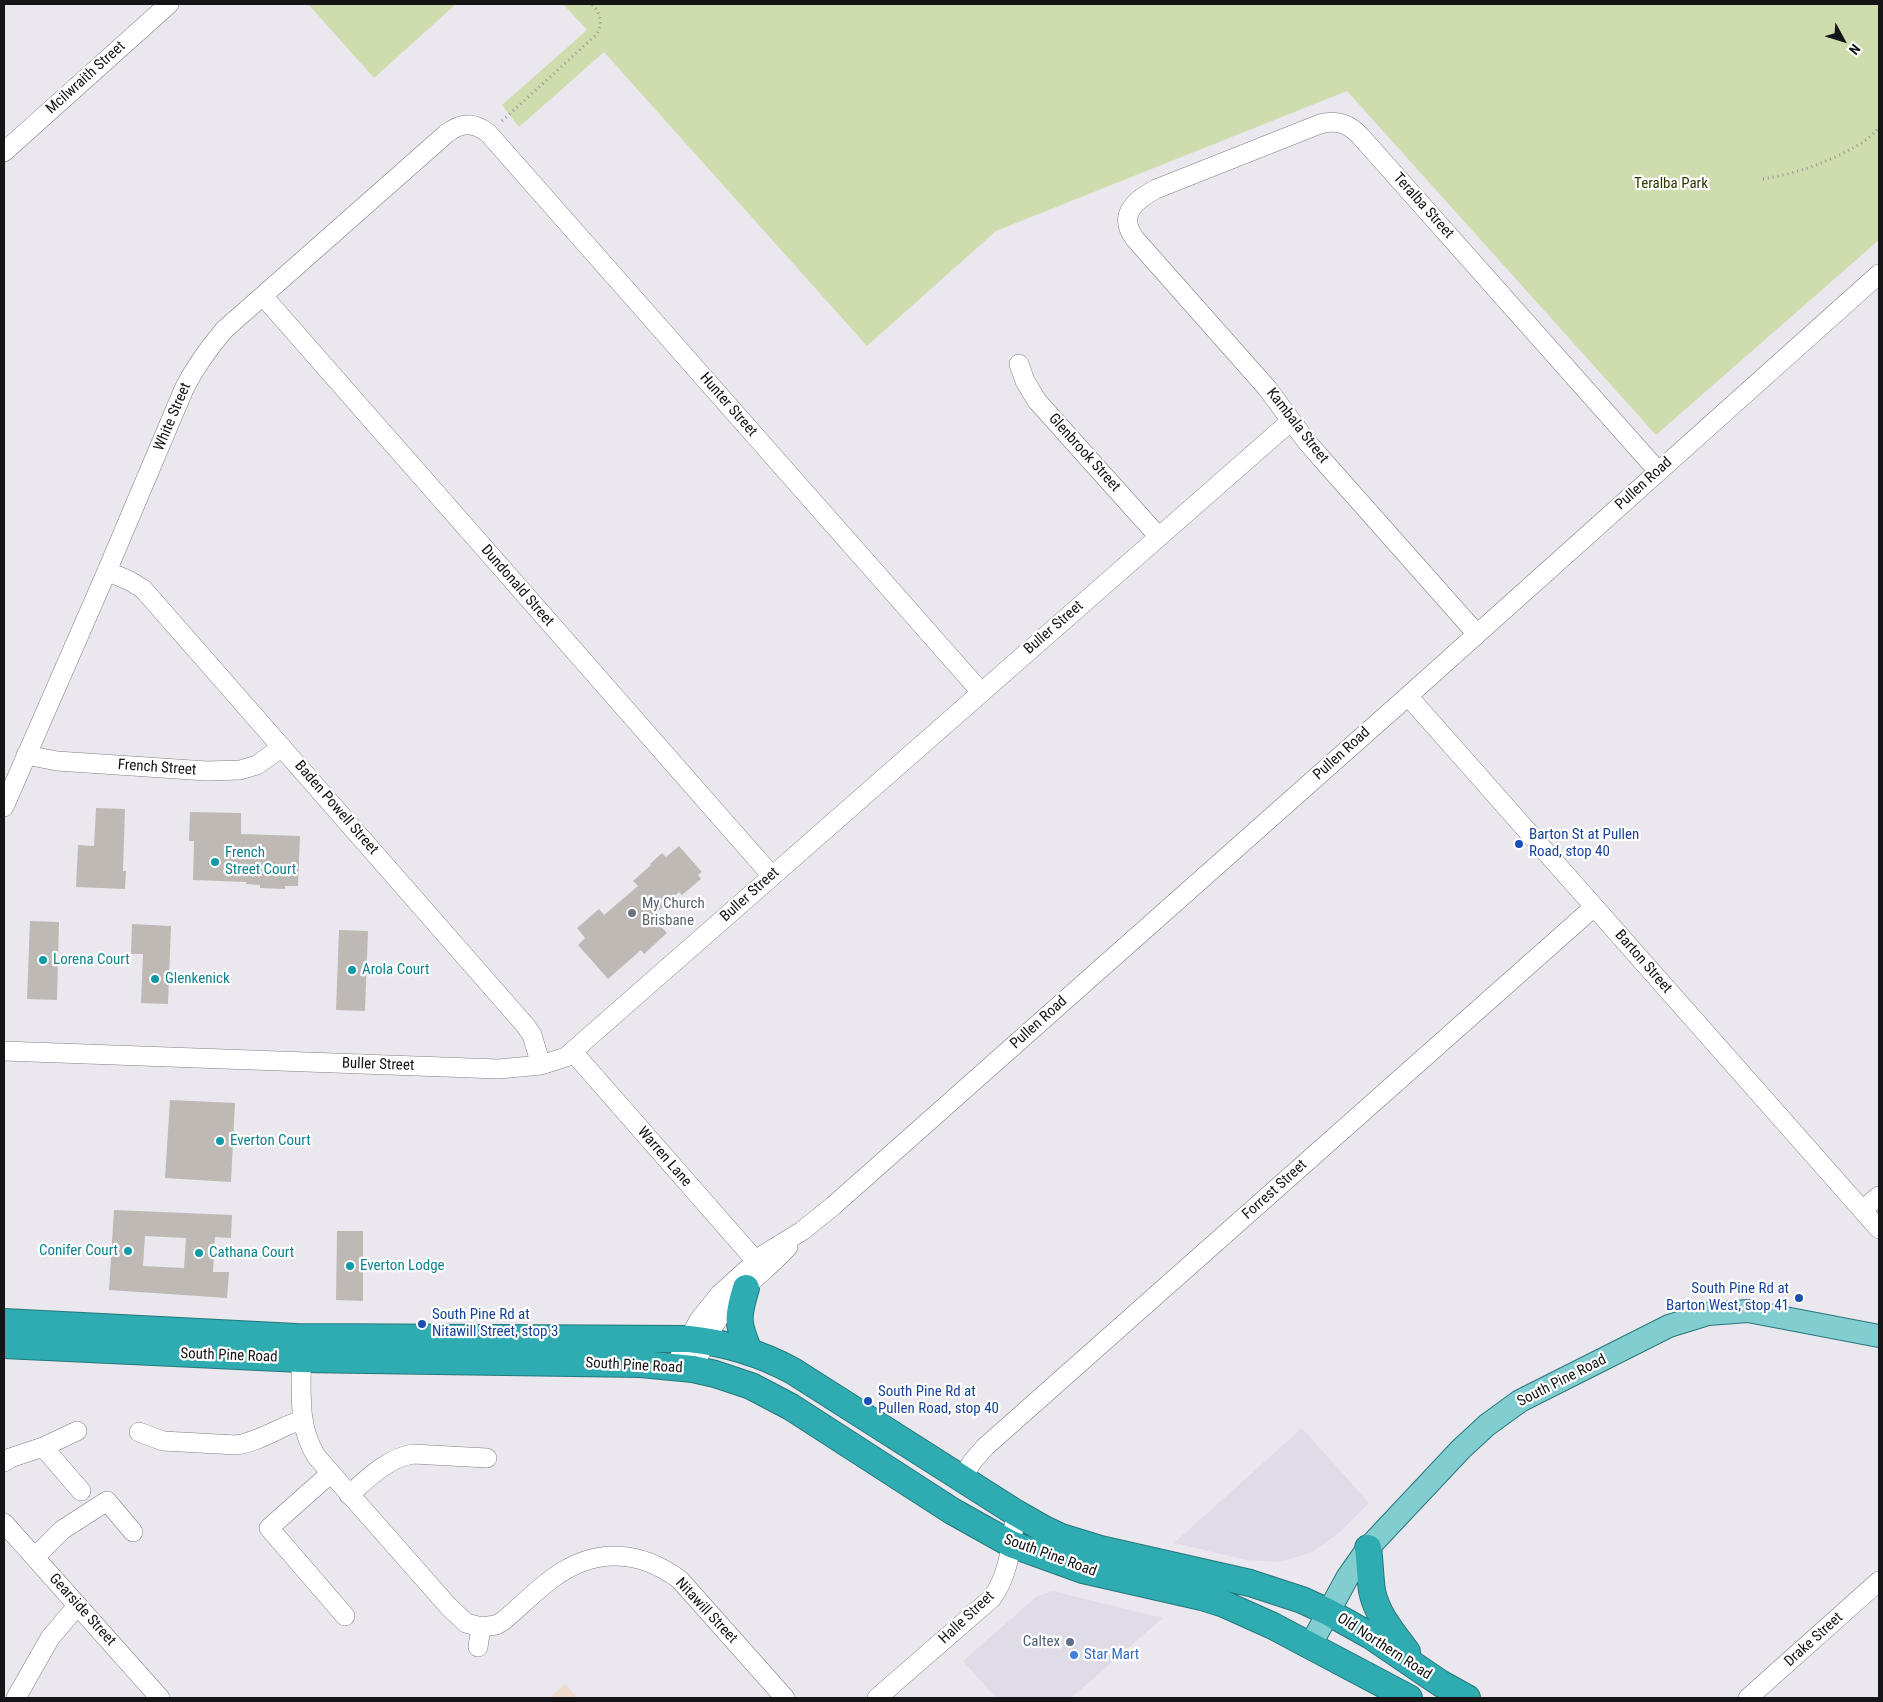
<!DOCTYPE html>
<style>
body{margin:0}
#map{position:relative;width:1883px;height:1702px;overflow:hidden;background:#eae8ee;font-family:"Roboto Condensed",sans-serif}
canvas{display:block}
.frame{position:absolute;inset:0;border:5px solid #151416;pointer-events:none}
.north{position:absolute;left:1818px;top:15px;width:50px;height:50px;-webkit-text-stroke:4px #fff;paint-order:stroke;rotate:129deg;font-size:14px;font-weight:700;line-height:20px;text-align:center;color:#151416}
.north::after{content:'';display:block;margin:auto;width:18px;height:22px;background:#151416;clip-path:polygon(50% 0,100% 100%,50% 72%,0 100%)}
</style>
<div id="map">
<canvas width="1883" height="1702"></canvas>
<div class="frame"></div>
<div class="north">N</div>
</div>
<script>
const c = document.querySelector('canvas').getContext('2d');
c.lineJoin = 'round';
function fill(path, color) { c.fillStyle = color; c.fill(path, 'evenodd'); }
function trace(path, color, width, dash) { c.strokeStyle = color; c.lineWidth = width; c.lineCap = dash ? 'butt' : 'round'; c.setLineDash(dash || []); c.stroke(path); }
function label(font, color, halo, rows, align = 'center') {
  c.font = font + ' "Roboto Condensed",sans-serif'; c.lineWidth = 4.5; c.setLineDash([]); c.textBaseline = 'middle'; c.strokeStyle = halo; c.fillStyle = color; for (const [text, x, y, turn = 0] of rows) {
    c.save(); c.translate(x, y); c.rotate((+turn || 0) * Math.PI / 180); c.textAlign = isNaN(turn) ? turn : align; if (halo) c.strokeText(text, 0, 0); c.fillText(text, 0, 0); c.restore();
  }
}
fill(new Path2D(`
 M1302 1428 1369 1503 1340 1532 1313 1552 1280 1562 1246 1560 1174 1543Z
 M1053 1591 1163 1618 1071 1698H996L963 1661 1037 1596Z`), '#dfdce8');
fill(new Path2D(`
 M565 1684 578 1698H549Z`), '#efdbcc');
fill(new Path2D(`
 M308 4H456L374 78Z
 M563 4H1879V240L1656 435 1347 91 996 231 867 346 604 52 519 127 502 105 587 30Z`), '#cfdcae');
fill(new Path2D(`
 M96 808 125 809 123 871H126L125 889 76 887 78 845 94 846Z
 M190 812 241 813V834L300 836 298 886H285V889L260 888V885L246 884V882L193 880 194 841H189Z
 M679 846 702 872 698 875 701 879 682 895 679 892 652 917 667 933 644 954 641 950 608 979 578 945 585 938 577 928 599 909 604 915 638 886 633 881 651 865 650 864 662 853 666 857Z
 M30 921 59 922 57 1000 27 999Z
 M132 924 171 926 168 1004 141 1003 143 954H131Z
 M339 930 368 931 365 1011 336 1010Z
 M170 1100 235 1103 231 1182 165 1178Z
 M114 1210 232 1215 231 1238 215 1237 213 1272H229L227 1298 109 1290ZM145 1236 186 1238 184 1268 143 1266Z
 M337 1231H363V1301L336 1300Z`), '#bfb9b6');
const minor = new Path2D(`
 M4 152 169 4
 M263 296 772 876
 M1019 364 1025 381 1037 401 1159 537
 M107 571 130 581 143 589 525 1025 532 1035 541 1065
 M1477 634 1328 466 1307 442 1267 388 1135 239C1117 215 1135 200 1156 189L1320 124C1339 119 1351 125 1363 139L1658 471
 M1408 696 1879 1229
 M26 755 57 761 207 771 240 770 257 765 282 747
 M4 807 107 571 184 389C195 367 208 349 224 330L446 134C461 122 473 122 488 133L981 692
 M4 1051 499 1069 541 1065 566 1057 1291 421
 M573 1052 756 1261
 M1862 1210 1879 1196
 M301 1359C302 1394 297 1424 316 1456L449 1607 466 1623 481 1627 478 1647
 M675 1366 699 1320 720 1294 763 1255 802 1231 833 1206 1408 696 1879 274
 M693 1369C703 1346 713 1323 729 1304 747 1283 770 1267 788 1247
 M139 1432 163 1441 236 1445C259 1442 279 1427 302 1420
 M43 1447 81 1491
 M4 1462 10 1458 43 1447 77 1431
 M331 1473 269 1528 345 1616
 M962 1478 972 1462 985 1447 1594 907
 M349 1495C368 1478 388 1458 413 1454L487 1458
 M4 1523 160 1698
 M35 1557 62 1530 107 1501 133 1532
 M481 1627 496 1625 503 1621C520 1607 535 1591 553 1578 594 1548 639 1549 680 1580L785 1698
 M16 1698 50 1638 77 1606
 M877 1698 992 1598C1010 1573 1011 1543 1016 1513
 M1748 1698 1879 1581`);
const major = new Path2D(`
 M1310 1646 1347 1578 1368 1548 1461 1449 1487 1425 1520 1401 1669 1326 1708 1314 1748 1311 1879 1336`);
const highway = new Path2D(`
 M746 1288C737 1317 737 1323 749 1351
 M4 1322 296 1337 689 1339C726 1343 760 1353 793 1371L1016 1513 1044 1529 1061 1537 1100 1549 1250 1583 1302 1600 1328 1612 1371 1636 1440 1683 1467 1698
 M4 1345 301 1359 641 1364 693 1369 715 1374 751 1386 791 1407 952 1511 1011 1544 1083 1570 1202 1597 1224 1604 1273 1626 1409 1698
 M1368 1548C1370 1562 1370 1577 1372 1591 1377 1615 1393 1633 1407 1652`);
trace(minor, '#7f7e83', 20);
trace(major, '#25777b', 24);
trace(highway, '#25777b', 28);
trace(new Path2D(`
 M502 121 597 34C603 22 600 13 592 4
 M1763 179C1795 174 1830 162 1858 145 1866 141 1873 134 1879 128`), '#959498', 3, [1, 4]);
trace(minor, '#fff', 19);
trace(major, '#82cdd0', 22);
trace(highway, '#2eacb1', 26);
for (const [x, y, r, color] of [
 [1519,844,5,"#1a4fb4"],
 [215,862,5,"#0f9aa8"],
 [632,913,5,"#6b7280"],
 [43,960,5,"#0f9aa8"],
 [352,970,5,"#0f9aa8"],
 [155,979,5,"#0f9aa8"],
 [220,1141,5,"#0f9aa8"],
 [128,1251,5,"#0f9aa8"],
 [199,1253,5,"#0f9aa8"],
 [350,1266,5,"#0f9aa8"],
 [1799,1298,5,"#1a4fb4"],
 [422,1324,5,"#1a4fb4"],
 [868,1401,5,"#1a4fb4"],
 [1070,1642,5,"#5c6f8a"],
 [1074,1655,5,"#3f7fe0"]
]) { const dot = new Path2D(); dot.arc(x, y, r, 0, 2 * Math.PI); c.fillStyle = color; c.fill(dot); trace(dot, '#fff', 2); }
label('15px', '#151416', '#fff', [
 ["Mcilwraith Street",86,78,-42],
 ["Teralba Street",1423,206,48],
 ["Hunter Street",728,405,49],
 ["White Street",173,417,-67],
 ["Kambala Street",1297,426,52],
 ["Glenbrook Street",1084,453,48],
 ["Pullen Road",1644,484,-42],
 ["Dundonald Street",517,586,49],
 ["Buller Street",1054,628,-41],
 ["Pullen Road",1342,754,-42],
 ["French Street",157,768,4],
 ["Baden Powell Street",336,808,49],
 ["Buller Street",750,895,-42],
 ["Barton Street",1643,962,49],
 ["Pullen Road",1039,1023,-42],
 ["Buller Street",378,1065,2],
 ["Warren Lane",664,1157,49],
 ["Forrest Street",1275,1190,-42],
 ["South Pine Road",229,1356,2],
 ["South Pine Road",634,1366,3],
 ["South Pine Road",1562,1381,-27],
 ["South Pine Road",1050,1556,20],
 ["Gearside Street",82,1610,48],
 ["Nitawill Street",706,1611,47],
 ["Halle Street",967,1618,-43],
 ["Drake Street",1814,1640,-42],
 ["Old Northern Road",1384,1647,33]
]);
label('15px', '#2f3900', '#fff', [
 ["Teralba Park",1671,184]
]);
label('15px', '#164399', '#fff', [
 ["Barton St at Pullen",1529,835],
 ["Road, stop 40",1529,852],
 ["South Pine Rd at",1789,1289,"right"],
 ["Barton West, stop 41",1789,1306,"right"],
 ["South Pine Rd at",432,1315],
 ["Nitawill Street, stop 3",432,1332],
 ["South Pine Rd at",878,1392],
 ["Pullen Road, stop 40",878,1409]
], 'left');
label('15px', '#0d838f', '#fff', [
 ["French",225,853],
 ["Street Court",225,870],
 ["Lorena Court",53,960],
 ["Arola Court",362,970],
 ["Glenkenick",165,979],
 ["Everton Court",230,1141],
 ["Conifer Court",118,1251,"right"],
 ["Cathana Court",209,1253],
 ["Everton Lodge",360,1266]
], 'left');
label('15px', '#5b616d', '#fff', [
 ["My Church",642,904],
 ["Brisbane",642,921]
], 'left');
label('15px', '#4e5e75', '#fff', [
 ["Caltex",1060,1642]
], 'right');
label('15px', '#366cbe', '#fff', [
 ["Star Mart",1084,1655]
], 'left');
</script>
